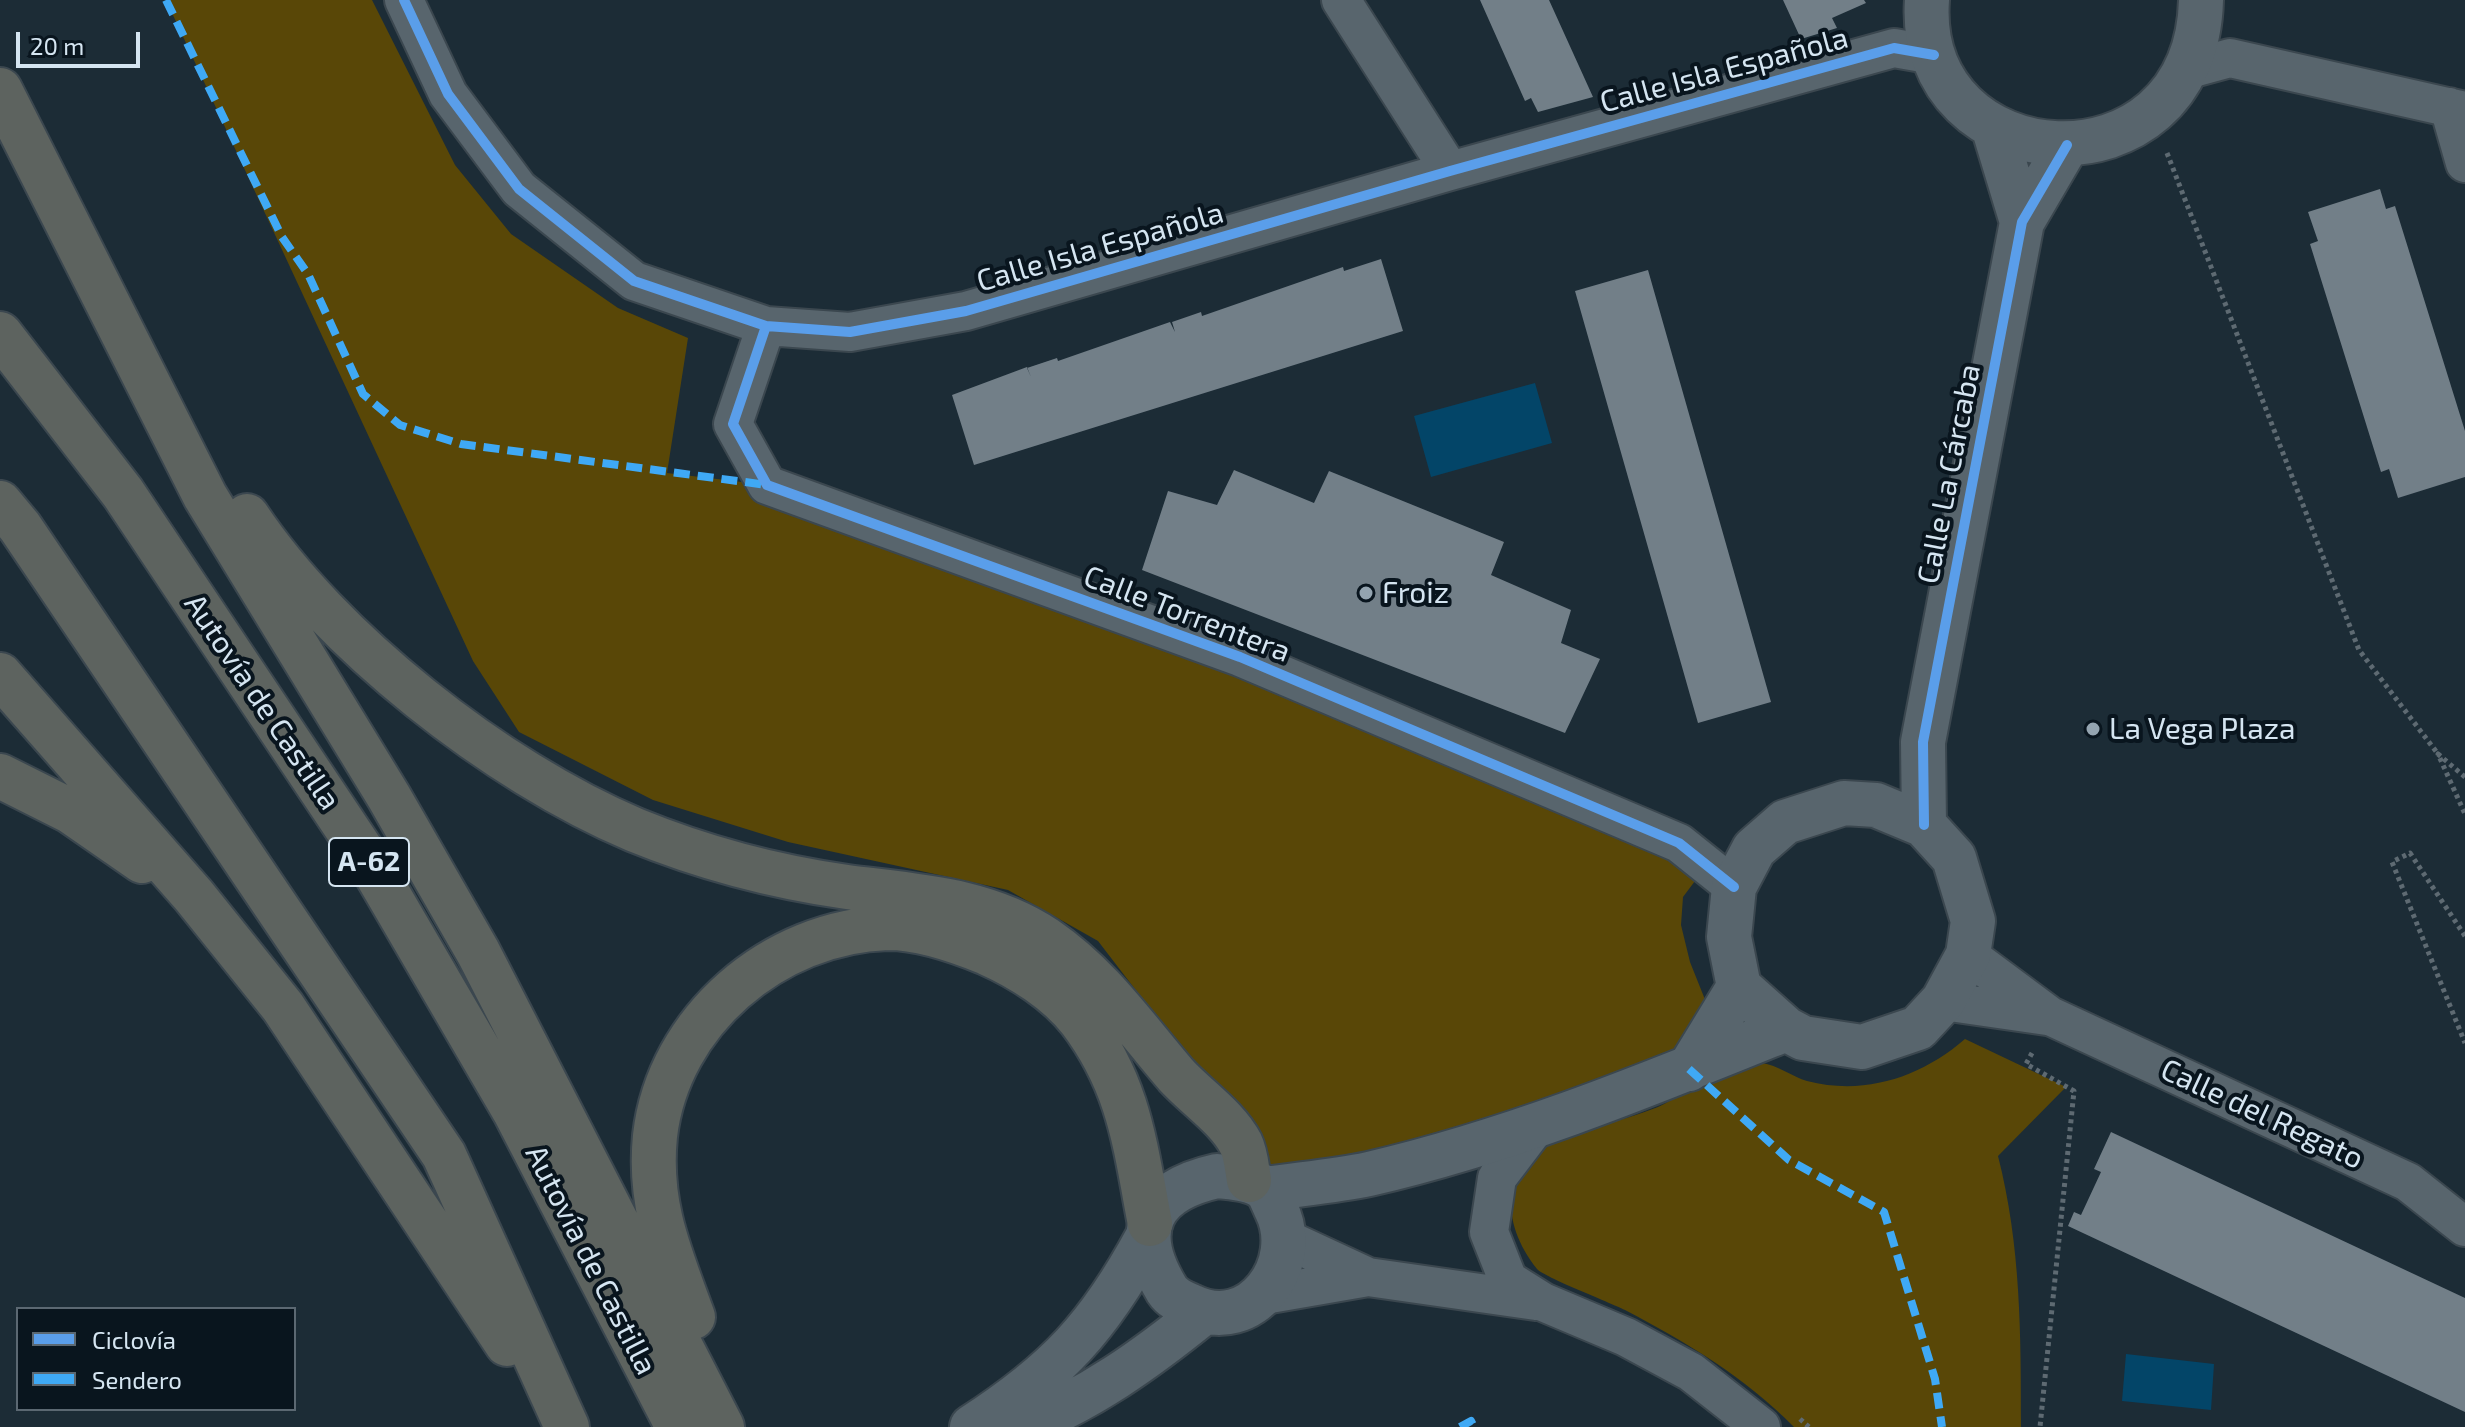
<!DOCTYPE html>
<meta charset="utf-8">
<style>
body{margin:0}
#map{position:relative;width:2465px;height:1427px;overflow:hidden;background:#1c2c36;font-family:"Exo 2",sans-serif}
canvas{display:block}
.legend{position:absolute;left:16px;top:1307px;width:280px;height:104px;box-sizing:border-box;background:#09151e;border:2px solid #5b6872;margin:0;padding:10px 14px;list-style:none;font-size:24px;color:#d5e5f1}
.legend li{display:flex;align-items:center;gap:16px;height:40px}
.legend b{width:40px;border:2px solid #5b6872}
.scale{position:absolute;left:16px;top:32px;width:124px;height:36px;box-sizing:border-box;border:4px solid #d5e5f1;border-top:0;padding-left:10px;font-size:24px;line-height:28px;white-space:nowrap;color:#d5e5f1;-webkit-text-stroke:6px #09151e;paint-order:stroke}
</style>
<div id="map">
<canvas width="2465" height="1427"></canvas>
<ul class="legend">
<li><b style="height:10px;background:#5a9eea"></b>Ciclovía</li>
<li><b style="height:10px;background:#3fa9f5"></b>Sendero</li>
</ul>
<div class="scale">20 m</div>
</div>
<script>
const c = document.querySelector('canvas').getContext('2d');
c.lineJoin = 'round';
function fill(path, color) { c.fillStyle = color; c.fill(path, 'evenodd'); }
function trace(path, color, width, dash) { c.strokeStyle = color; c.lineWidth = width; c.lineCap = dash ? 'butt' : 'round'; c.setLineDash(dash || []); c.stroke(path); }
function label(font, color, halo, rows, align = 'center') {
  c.font = font + ' "Exo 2",sans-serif'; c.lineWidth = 8; c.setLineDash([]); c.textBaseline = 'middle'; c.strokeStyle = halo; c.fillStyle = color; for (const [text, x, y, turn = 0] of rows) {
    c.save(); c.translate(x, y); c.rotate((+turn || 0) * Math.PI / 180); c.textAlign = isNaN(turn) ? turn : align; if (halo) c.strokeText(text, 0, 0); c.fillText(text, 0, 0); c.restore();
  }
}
fill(new Path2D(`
 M166 0H372L455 165 511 234 618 308 688 338 667 473 767 485 1707 865 1683 897 1681 925 1690 962 1708 1007 1689 1069 1266 1189 1211 1109 1161 1023 1098 941 1008 890 788 842 653 800 519 732 473 661Z
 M1965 1039 2066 1087 1998 1156C2021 1246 2021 1334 2021 1427H1794C1745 1377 1686 1342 1625 1310 1609 1302 1544 1277 1537 1269 1500 1222 1499 1166 1559 1139 1591 1126 1626 1120 1658 1107 1687 1094 1728 1058 1762 1063 1777 1065 1793 1077 1807 1081 1865 1096 1921 1077 1965 1039Z`), '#594707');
fill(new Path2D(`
 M1535 383 1552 443 1431 477 1414 416Z
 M2126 1354 2214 1364 2211 1410 2122 1401Z`), '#034568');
fill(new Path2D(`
 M1480 0H1549L1593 97 1538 112 1531 98 1525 101Z
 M1783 0H1864L1866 3 1832 18 1837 28 1801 39Z
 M2380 189 2386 209 2395 206 2465 431V477L2398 498 2389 469 2381 472 2310 244 2318 241 2308 212Z
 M1381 259 1403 331 974 465 952 395 1027 367 1031 377 1027 368 1057 358 1058 361 1170 322 1175 332 1172 322 1201 312 1202 316 1343 267 1344 271Z
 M1648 270 1771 702 1698 723 1575 291Z
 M1234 470 1314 503 1329 471 1504 542 1491 575 1571 610 1561 643 1600 659 1565 733 1142 570 1168 491 1217 505Z
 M2111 1132 2465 1298V1412L2068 1226 2074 1212 2081 1215 2101 1172 2094 1169Z`), '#727f88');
const minor = new Path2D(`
 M404 0 448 94 519 189 634 281 766 326 850 332 966 311 1450 171 1894 48 1934 55
 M1341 0 1450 171
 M2186 70 2230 58 2465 111
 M2449 107 2465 163
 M766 326 733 424 767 485 1240 657 1679 843 1734 887
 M1968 955 2050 1016 2408 1182 2465 1227
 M1943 1001 2047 1016
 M1538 1124 1497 1178 1489 1232 1508 1280 1543 1302 1626 1337 1691 1372 1761 1427
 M1286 1239 1368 1277
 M1264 1295 1368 1277 1536 1301`);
const tertiary = new Path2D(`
 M1927 0C1914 180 2196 202 2201 0
 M1993 126 2022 222
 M1844 803 1876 805 1924 825 1954 858 1973 921 1968 955 1943 1001 1918 1028 1862 1047 1803 1038 1786 1029 1739 987 1729 937 1734 887 1754 849 1785 822Z
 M1924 825 1923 742 2022 222 2067 145
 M1689 1069 1739 987
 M1217 1176C1233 1178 1251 1178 1264 1188 1270 1193 1273 1203 1276 1209 1303 1263 1252 1336 1191 1306 1182 1302 1173 1299 1167 1290 1130 1229 1150 1191 1217 1176Z
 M1266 1189C1300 1184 1336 1181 1369 1174 1512 1141 1650 1084 1786 1029
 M972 1427C1057 1372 1099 1327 1147 1238
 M1020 1427C1089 1400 1146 1359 1204 1312`);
const motorway = new Path2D(`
 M0 90 205 496 389 797 478 952 722 1427
 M0 334 123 493 370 863 515 1112 678 1427
 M0 503 20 527 444 1155 567 1427
 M247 516C330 641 497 772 635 830 701 857 776 877 847 887 917 896 986 899 1046 939 1100 976 1134 1026 1176 1075 1196 1097 1227 1117 1241 1144 1246 1154 1247 1169 1249 1180
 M0 675 194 896 283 1007 507 1344
 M0 776 70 811 142 861
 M693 1317C670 1254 648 1205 655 1136 668 1021 774 931 888 928 920 928 958 941 987 953 1021 968 1057 991 1080 1020 1130 1086 1135 1146 1150 1224`);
trace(minor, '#3b474f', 42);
trace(tertiary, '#3b474f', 48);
trace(motorway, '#3b474f', 48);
trace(new Path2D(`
 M2167 153 2359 650 2438 754
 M2465 777 2438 754 2465 814
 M2465 936 2410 853 2392 862 2465 1043
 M2032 1053 2026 1064 2074 1091 2040 1427
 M1800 1419 1809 1427`), '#5e6a72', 5, [4, 4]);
trace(minor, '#58656d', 38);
trace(tertiary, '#58656d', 44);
trace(motorway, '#5d635f', 44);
trace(new Path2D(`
 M166 0 282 237 308 274 363 394 400 425 461 444 767 485
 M1689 1069 1789 1160 1884 1212 1935 1379 1942 1427
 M1460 1427 1471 1421 1474 1427`), '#3fa9f5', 8, [16, 8]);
trace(new Path2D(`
 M404 0 448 94 519 189 634 281 766 326 850 332 966 311 1450 171 1894 48 1934 55
 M766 326 733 424 767 485 1240 657 1679 843 1734 887
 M1924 825 1923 742 2022 222 2067 145`), '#5a9eea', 10);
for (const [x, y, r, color] of [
 [1366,593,8,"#94a4b0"],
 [2093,729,8,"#94a4b0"]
]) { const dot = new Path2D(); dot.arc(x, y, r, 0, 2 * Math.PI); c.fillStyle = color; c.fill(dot); trace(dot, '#09151e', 3); }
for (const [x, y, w] of [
 [369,862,80]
]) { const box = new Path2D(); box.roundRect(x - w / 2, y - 24, w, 48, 6); c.fillStyle = '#09151e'; c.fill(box); trace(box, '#d5e5f1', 2); }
label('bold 28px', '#d5e5f1', null, [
 ["A-62",369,862]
]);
label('30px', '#d5e5f1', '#09151e', [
 ["Calle Isla Española",1724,70,-15],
 ["Calle Isla Española",1100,247,-16],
 ["Calle La Cárcaba",1949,474,-79],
 ["Calle Torrentera",1187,614,21],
 ["Autovía de Castilla",262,702,56],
 ["Calle del Regato",2262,1114,25],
 ["Autovía de Castilla",591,1260,63]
]);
label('30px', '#d5e5f1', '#09151e', [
 ["Froiz",1382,593],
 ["La Vega Plaza",2109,729]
], 'left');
</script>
